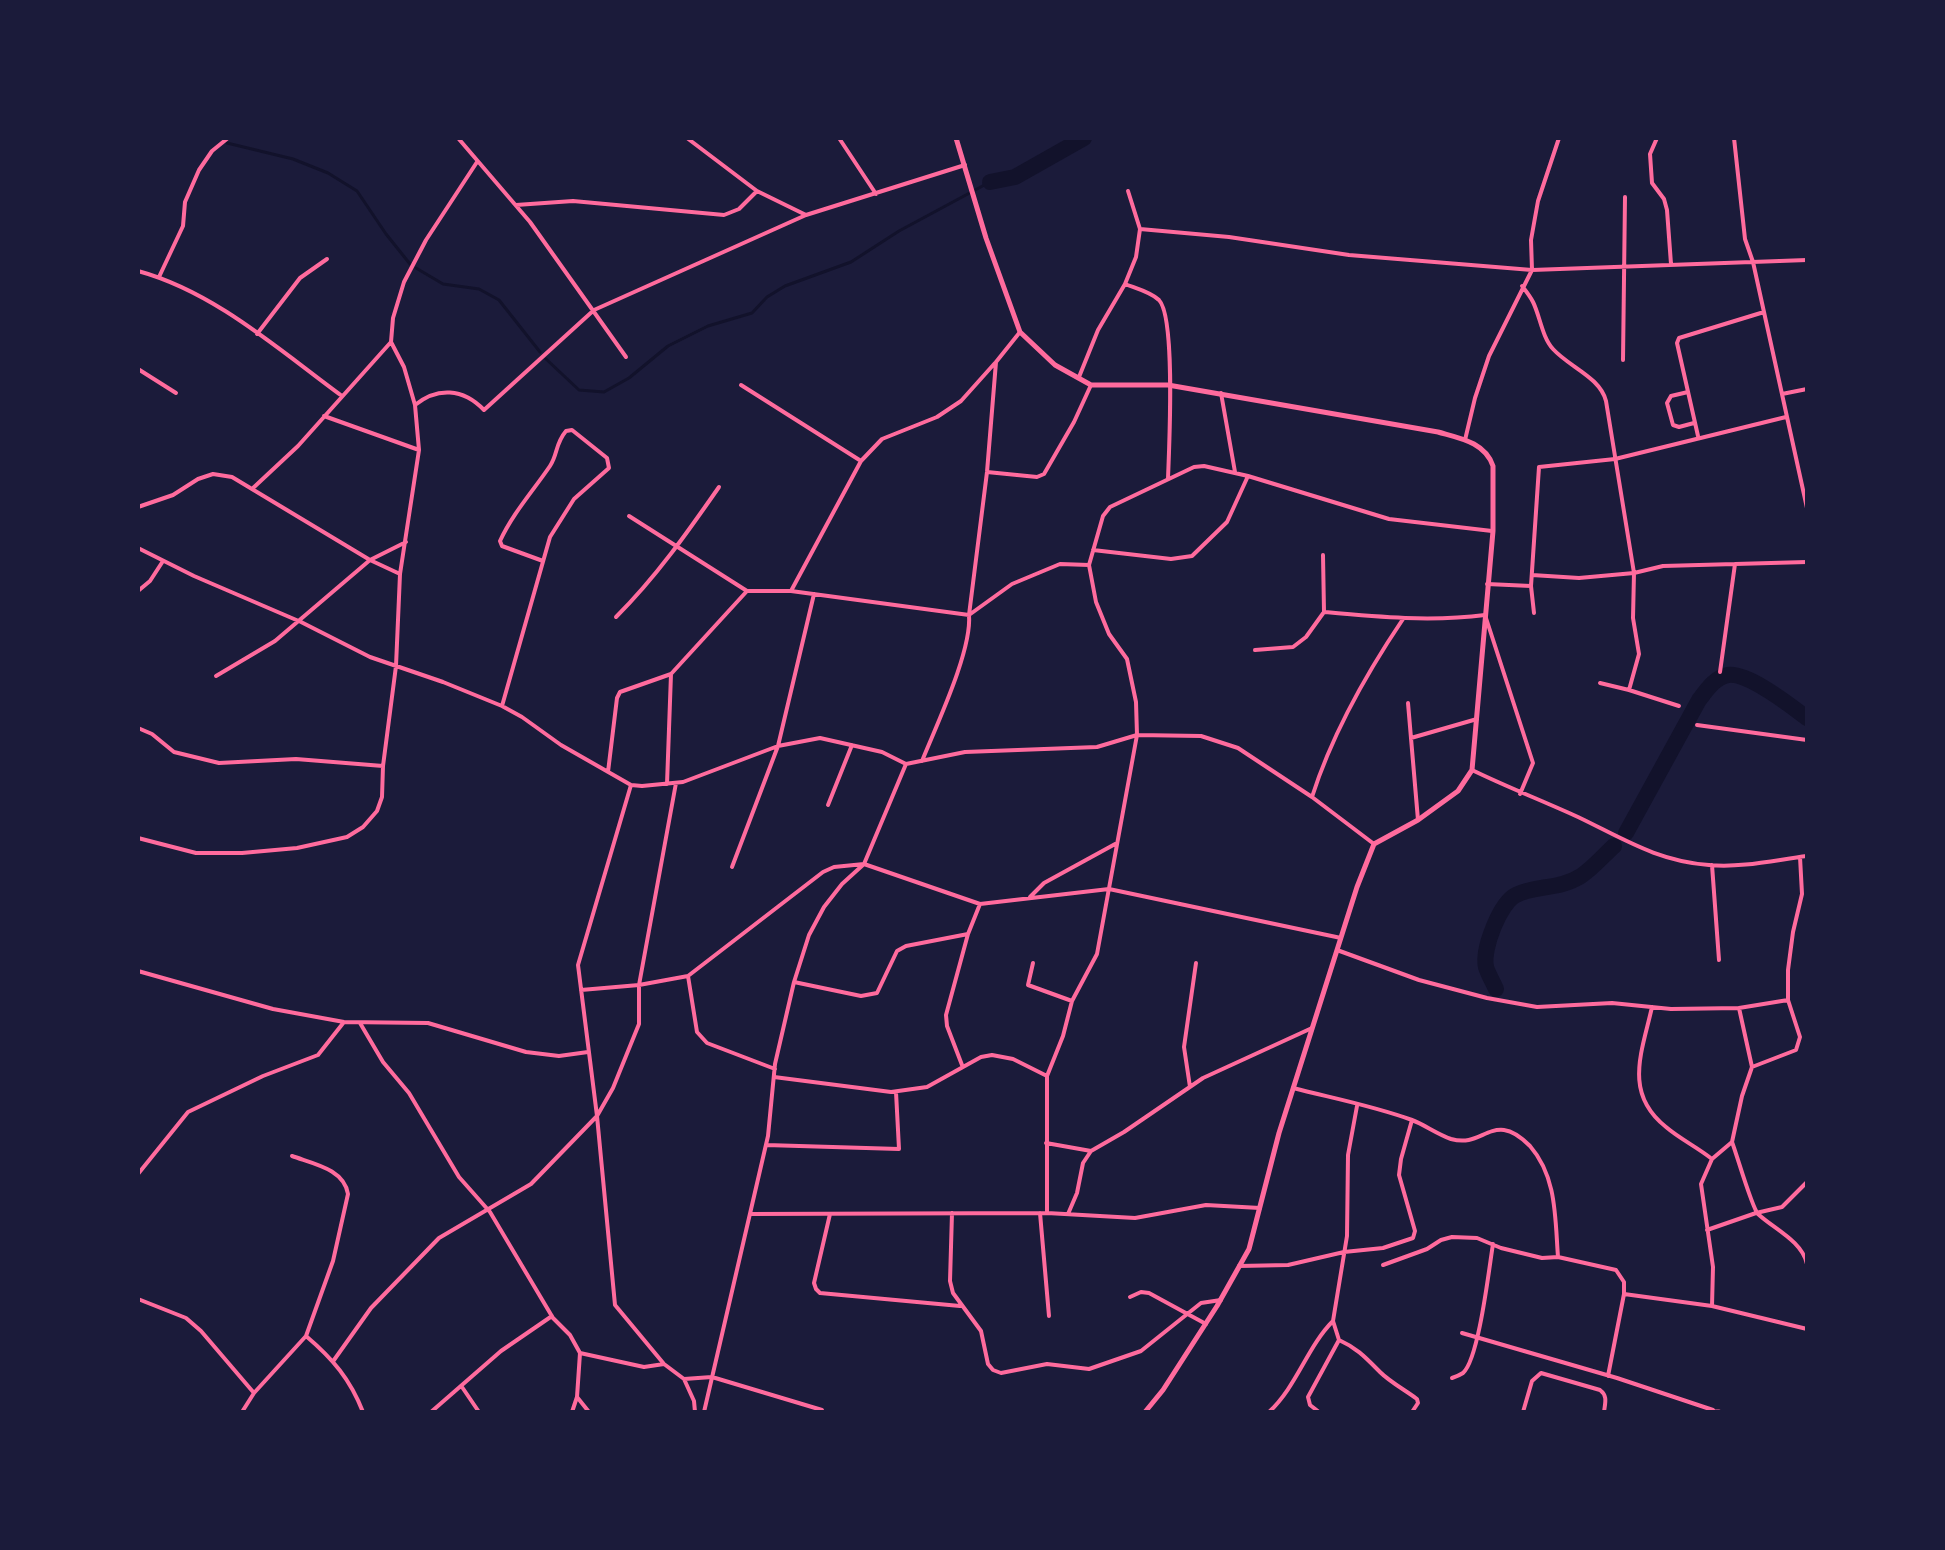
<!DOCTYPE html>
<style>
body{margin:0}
#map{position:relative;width:1945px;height:1550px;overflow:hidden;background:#1b1b3a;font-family:Montserrat,sans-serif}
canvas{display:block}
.frame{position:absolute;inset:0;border:140px solid #1b1b3a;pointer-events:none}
</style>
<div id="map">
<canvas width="1945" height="1550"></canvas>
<div class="frame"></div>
</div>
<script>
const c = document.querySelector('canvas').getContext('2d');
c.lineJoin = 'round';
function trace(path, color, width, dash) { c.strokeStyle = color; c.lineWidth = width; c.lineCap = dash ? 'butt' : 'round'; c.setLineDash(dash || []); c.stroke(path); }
trace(new Path2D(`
 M227 143 293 159 328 173 357 191 386 234 410 264
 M416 268 443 284 479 289 499 300 540 352
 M546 359 579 390 604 392 629 378 668 346 708 326 752 313 767 297 785 286 851 262 899 231 990 182`), '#12122b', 3);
trace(new Path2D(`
 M990 182 1015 177 1084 138
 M1626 833 1699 700C1706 691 1715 677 1728 675 1748 672 1791 706 1807 718
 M1496 989C1493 982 1488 974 1486 967 1482 949 1500 903 1516 895 1535 885 1559 890 1581 876 1593 868 1603 856 1614 846`), '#12122b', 16);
trace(new Path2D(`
 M458 138 530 222 626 357
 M687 138 757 191
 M839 138 876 194
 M1657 138 1650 154 1652 183 1664 199 1667 210 1671 264
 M1734 138 1745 239 1753 262 1807 508
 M516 205 573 201 724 215 739 209 757 191 806 215
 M1140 229 1229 237 1349 255 1532 270 1807 260
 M138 271C215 292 279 350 342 396
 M159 277 183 226 185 202 199 170 212 151 228 138
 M1125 284C1135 288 1151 292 1159 300 1176 318 1169 449 1168 479
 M1522 286C1526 291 1530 296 1533 302 1540 316 1542 337 1553 349 1569 367 1600 377 1606 401L1634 573 1633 618 1639 654 1629 690 1600 683
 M257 334 300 278 327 259
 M1623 360 1625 197
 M138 369 176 393
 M1079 377 1098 330 1125 284 1136 257 1140 229 1128 191
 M741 385 861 461
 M1688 392 1671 396 1667 403 1673 425 1679 427 1694 423
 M1221 393 1235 472
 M1782 394 1807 389
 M415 405C437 387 463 388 484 410L594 310 806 215 965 165
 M324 416 419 450
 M1698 436 1677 343 1679 338 1764 312
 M1465 440 1475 398 1489 356 1532 270 1531 240 1538 201 1559 138
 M987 472 1037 477 1044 474 1074 422 1091 385
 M252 489 298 446 391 342 393 318 404 282 426 240 477 162
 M138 507 173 495 198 479 213 474 232 477 370 560 400 574
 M629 516 747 591
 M138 548 194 576 301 622 370 657 443 682 502 706 522 717 561 745 631 785 642 786 683 782 778 746 820 738 882 752 906 764 965 752 1097 747 1137 735 1201 736 1238 748 1312 797 1374 844
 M1093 550 1171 559 1192 556 1227 522 1248 476
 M1532 575 1579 578 1634 573 1663 566 1807 562
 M1487 584 1531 586
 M138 591 150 581 163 561
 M791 591 861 461 882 439 937 417 961 401 995 363
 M1324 612C1378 617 1431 622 1485 615L1533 763 1520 794
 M1534 613 1531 586 1539 467 1615 459 1786 417
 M616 617C656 577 687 533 719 487
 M1255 650 1293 647 1306 637 1324 612 1323 555
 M1720 672 1735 564
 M216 676 275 641 370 560 406 542
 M1629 690 1679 706
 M1408 703 1418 820
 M502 706 550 537 574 499 609 468 607 458 572 430 566 431C555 444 558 454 550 466 533 491 513 513 500 541L502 546 543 561
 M1697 725 1807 740
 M138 728 152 734 174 752 219 763 296 759 383 766
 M1411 738 1477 719
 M922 761C936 726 972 651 969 615L987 472 996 362 1020 332
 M1472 770C1507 787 1543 801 1578 817 1624 839 1657 861 1709 865 1742 868 1775 860 1807 856
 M608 772 617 698 620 692 671 674 747 591H791L969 615 1012 584 1060 564 1089 565
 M667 784 671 674
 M631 785 578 965 597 1116 615 1305 664 1364 684 1379 694 1401 695 1412
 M1312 797C1332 734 1366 674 1403 619
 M828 805 852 745
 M138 838 196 853H242L297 848 347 837 363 827 377 811 382 797 383 766 396 666 400 574 419 450 415 405 404 367 391 342
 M1712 865 1719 960
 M732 867 778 746 814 594
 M1030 897 1044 883 1117 843
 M1337 950 1419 980 1487 998 1537 1007 1612 1003 1671 1009 1739 1008 1788 1000
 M1033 963 1028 985 1072 1001
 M138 971 273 1009 344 1022 428 1023 526 1052 559 1056 588 1052
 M688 976 697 1032 707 1043 775 1069
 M794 982 861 996 877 993 897 951 906 946 968 934
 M581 990 639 985 688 976 823 872 834 867 864 864 980 904 1109 889 1341 938
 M1652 1007C1642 1052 1623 1093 1666 1127 1680 1139 1697 1147 1712 1159
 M360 1023 383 1062 409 1093 459 1177 490 1212 553 1318 570 1335 580 1353 577 1397 589 1412
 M962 1065 947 1026 946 1015 968 934 980 904
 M1752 1067 1796 1050 1800 1037 1788 1000V970L1793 932 1802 894 1800 857
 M774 1077 891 1092 927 1087 981 1057 992 1055 1013 1059 1047 1076
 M1190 1087 1184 1047 1196 963
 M1293 1088C1332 1098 1374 1106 1412 1120 1425 1125 1437 1134 1451 1139 1476 1146 1484 1128 1504 1130 1513 1131 1523 1139 1530 1146 1557 1177 1555 1218 1558 1257L1616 1270 1624 1282V1294L1608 1376
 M1732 1142C1737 1155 1752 1208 1758 1214 1774 1229 1802 1241 1807 1264
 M1046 1143 1091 1151
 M766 1145 899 1149 896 1092
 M138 1174 188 1112 263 1076 318 1055 344 1022
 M952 1213 950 1281 953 1293 981 1331 988 1364 993 1370 1001 1373 1047 1364 1089 1369 1141 1351 1201 1303 1221 1300
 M1040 1213 1049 1316
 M1047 1213V1076L1063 1036 1072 1001 1097 954 1137 735 1136 702 1127 659 1109 634 1096 602 1089 565 1103 516 1110 507 1194 467 1204 466 1248 476 1389 519 1492 531
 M750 1214 1047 1213 1135 1218 1206 1205 1260 1208
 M830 1214 814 1283 816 1289 820 1293 960 1306
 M1068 1214 1077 1193 1083 1163 1091 1151 1124 1132 1203 1078 1312 1028
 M1707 1230 1756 1213 1782 1207 1807 1182
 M1383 1265 1427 1249 1441 1240 1452 1237 1477 1238 1501 1248 1542 1258 1558 1257
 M1239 1266 1288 1265 1344 1252 1383 1248 1413 1238 1415 1231 1399 1175 1401 1159 1412 1120
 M1624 1294 1712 1306 1807 1329
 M1130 1297 1141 1292 1149 1293 1206 1324
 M138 1299 186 1318 201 1331 254 1393
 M1712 1306 1713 1267 1701 1184 1712 1159 1732 1142 1742 1096 1752 1067 1739 1008
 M1462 1333 1617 1378 1713 1410
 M306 1336C333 1359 350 1379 363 1412
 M1339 1340C1357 1348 1366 1358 1380 1372 1390 1382 1405 1390 1417 1399L1418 1403 1412 1412
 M580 1353 644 1367 664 1364
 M334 1360 371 1308 439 1238 531 1184 597 1116 613 1088 639 1024V985L676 783
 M1452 1378C1455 1377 1460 1375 1463 1373 1479 1359 1489 1268 1493 1244
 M684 1379 712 1377 822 1410
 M462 1387 479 1412
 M242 1412 254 1393 306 1336 333 1261 348 1194C344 1169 314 1164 292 1156
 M431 1412 501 1351 552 1316
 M572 1412 577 1397
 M704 1412 768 1136 775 1064 794 982 809 935 824 907 842 884 864 864 906 764
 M1269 1412C1297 1386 1307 1347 1333 1321L1347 1236 1348 1155 1357 1106
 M1319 1412 1310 1405 1308 1397 1339 1340 1333 1321
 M1523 1412 1532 1381 1541 1373 1600 1390C1608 1396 1605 1403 1604 1412`), '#ff6b9d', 4);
trace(new Path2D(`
 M956 138 986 238 1020 332 1055 365 1091 385H1168L1438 432C1459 438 1485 442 1493 466V531L1472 770 1458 791 1418 820 1374 844 1357 887 1279 1133 1249 1249 1217 1306 1163 1390 1145 1412
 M1711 1412H1719`), '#ff6b9d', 5);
</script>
